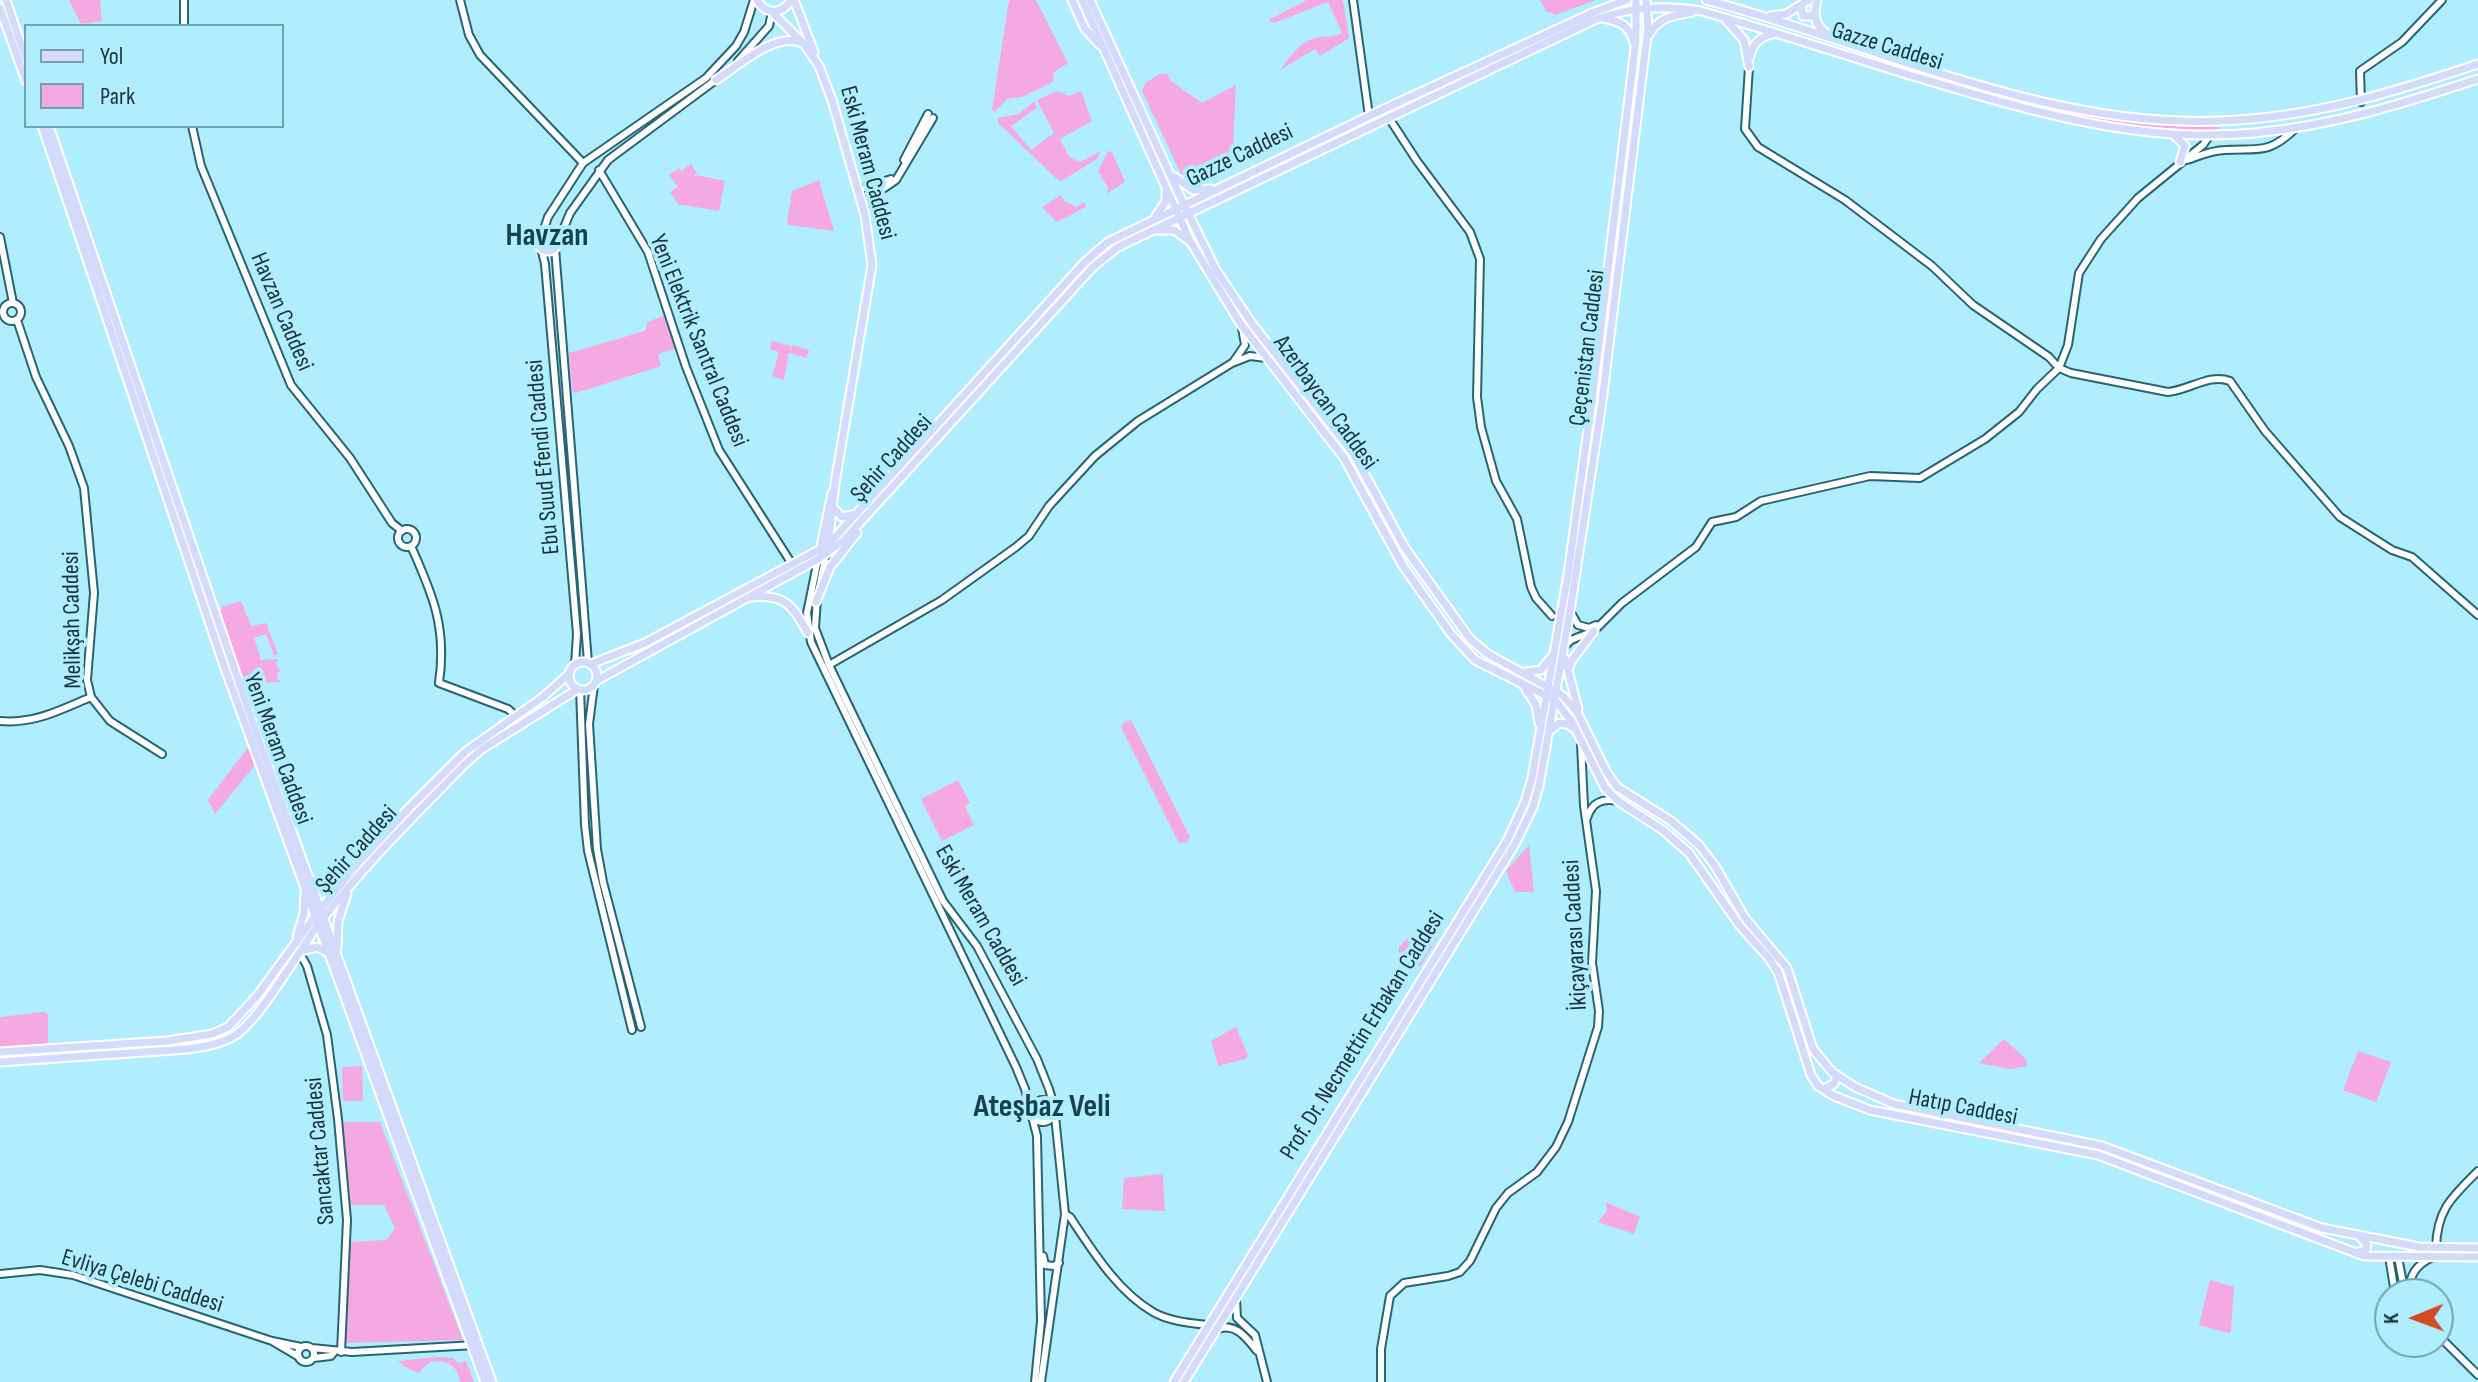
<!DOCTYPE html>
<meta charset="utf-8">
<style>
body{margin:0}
#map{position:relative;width:2478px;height:1382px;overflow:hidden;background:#b0eeff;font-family:"Sofia Sans Condensed",sans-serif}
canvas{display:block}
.legend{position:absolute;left:24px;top:24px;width:260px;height:104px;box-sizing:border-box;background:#b0eeff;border:2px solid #74a3b0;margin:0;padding:10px 14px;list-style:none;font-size:24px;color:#1a333a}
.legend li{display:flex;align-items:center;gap:16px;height:40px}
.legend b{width:40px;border:2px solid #74a3b0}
.north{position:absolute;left:2374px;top:1278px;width:80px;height:80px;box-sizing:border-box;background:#b0eeff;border:2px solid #74a3b0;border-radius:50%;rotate:269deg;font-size:22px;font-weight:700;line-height:32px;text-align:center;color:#1a333a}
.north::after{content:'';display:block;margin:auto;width:28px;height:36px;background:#d34b21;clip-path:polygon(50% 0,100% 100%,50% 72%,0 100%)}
</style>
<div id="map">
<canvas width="2478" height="1382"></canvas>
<ul class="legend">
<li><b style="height:10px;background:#d3dafc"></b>Yol</li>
<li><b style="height:22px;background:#f4a9e0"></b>Park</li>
</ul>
<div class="north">K</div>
</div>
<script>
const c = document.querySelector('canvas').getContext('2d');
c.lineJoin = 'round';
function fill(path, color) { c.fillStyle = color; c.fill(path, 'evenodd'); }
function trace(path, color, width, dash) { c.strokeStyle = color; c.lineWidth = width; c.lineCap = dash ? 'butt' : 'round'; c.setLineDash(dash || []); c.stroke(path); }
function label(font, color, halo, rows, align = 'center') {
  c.font = font + ' "Sofia Sans Condensed",sans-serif'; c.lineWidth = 8; c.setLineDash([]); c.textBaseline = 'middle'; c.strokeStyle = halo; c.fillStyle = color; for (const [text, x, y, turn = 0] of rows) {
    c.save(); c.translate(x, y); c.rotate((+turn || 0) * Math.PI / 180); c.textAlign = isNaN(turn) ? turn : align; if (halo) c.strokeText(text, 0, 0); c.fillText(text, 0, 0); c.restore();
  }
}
fill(new Path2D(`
 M69 0H100L102 21 81 24Z
 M1009 0H1036L1068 63 1054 72 1053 82 1022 97 1007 99 995 112 992 110Z
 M1307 0H1343L1349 38 1320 56 1315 49 1280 70C1290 58 1299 42 1315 38 1325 36 1333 38 1342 33L1328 2 1274 23 1268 20Z
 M1540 0H1596L1555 15 1546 11Z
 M1908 66C2015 100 2107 127 2219 127V131C2108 130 2012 102 1908 70Z
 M1160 74H1167L1171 81 1202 103 1236 85 1232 168C1215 176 1197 190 1181 174L1142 91 1145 83Z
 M1057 91 1069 96 1081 91 1092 121 1060 139 1069 157 1080 162 1101 151 1097 159 1061 181 1057 179 998 123V118L1019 114 1034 101 1037 108 1011 126 1031 150 1054 133 1037 100Z
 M1108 151 1112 152 1125 182 1106 194 1108 188 1098 171Z
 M691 164 697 173 693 177 697 175 725 181 719 211 678 204 670 192 678 187 669 175 679 168 686 177 682 170Z
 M819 180 834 231 789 225 787 221 792 191Z
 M1061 195 1064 201 1076 207 1084 202 1086 207 1057 222 1042 207Z
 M665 315 669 316 678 348 658 354 661 366 576 393 572 390 569 353 645 331 648 322Z
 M772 341 791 346V349L793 345 809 350 807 358 789 353 784 380 772 376 779 352 770 349Z
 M241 601 251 626 266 623 278 654 274 656 266 634 254 638 261 660 278 659 276 663 280 672 277 673 278 680 282 682 242 683 217 612 222 610 221 607Z
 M1131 720 1190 837 1187 842 1179 843 1121 727 1125 722Z
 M249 746 256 764 215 814 208 800Z
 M958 780 970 803 965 806 974 825 942 841 921 799Z
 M1529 845 1534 892H1515L1506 871Z
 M1418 927 1437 938 1420 967 1399 953V947Z
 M44 1012 48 1014V1042L44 1046 0 1048V1017Z
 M1236 1027 1248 1055 1246 1059 1218 1066 1211 1041Z
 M2004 1039 2026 1059 2027 1066 2010 1069 1979 1063Z
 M2358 1051 2391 1062 2376 1102 2343 1090Z
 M362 1066 363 1101H343L342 1067Z
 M342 1122H380L463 1340 345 1343 350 1242 386 1240 395 1228 384 1205H349Z
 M1163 1174 1165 1211 1122 1209 1124 1178Z
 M1606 1202 1640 1217 1634 1234 1598 1222 1607 1211Z
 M2210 1280 2234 1287 2231 1332 2228 1333 2199 1325Z
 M435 1357 453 1358 458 1363 466 1361 474 1382H460C458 1365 446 1359 430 1362L418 1373 405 1367 398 1361Z`), '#f4a9e0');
const minor = new Path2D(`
 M184 0V26
 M460 0 469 35 480 55 583 163
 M1353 0 1369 116
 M738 61 769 26 772 12
 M1749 67 1745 129 1758 147 1845 200 1932 266 1973 305 2049 357 2059 368 2071 373 2168 392C2189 390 2210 373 2230 381L2265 431 2340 517 2392 550 2412 557 2478 615
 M2361 102 2360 71 2402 42 2442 0
 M1389 118 1417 161 1470 232 1480 259 1477 397 1481 427 1496 481 1517 519 1531 587 1536 598 1552 616
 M192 126 201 166 291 385 350 458 392 523 402 531
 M904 160 928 114
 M2187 160C2199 156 2212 150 2225 150 2258 148 2268 155 2295 129
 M599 170 648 252 686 367 719 450 792 564
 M858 190 891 179
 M864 210 868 199 896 180 933 118
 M543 232 548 217 583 163 706 78 736 46 744 32 754 0
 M0 237 13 303
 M558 242 570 213 608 160 717 79
 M541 247 545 264 577 634 575 665
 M555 248 588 662
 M3 312a9 9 0 1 1 18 0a9 9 0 1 1-18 0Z
 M17 320 36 377 69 446 84 488 94 593 87 680 91 697 110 721 162 754
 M1234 361 1245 345 1242 328
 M398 538a9 9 0 1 1 18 0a9 9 0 1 1-18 0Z
 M411 546C433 595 447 628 439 683L508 709 516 716
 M818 559 807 613 811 642 1016 1067 1025 1089 1037 1136 1041 1321 1035 1382
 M819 588 826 554
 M817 598 815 628 829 665 943 901 977 946 1037 1059 1049 1089 1054 1106 1065 1214 1041 1382
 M1570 611 1578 625 1589 628 1596 625
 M1565 646 1571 640 1594 631 1622 603 1696 547 1712 522 1736 517 1761 501 1870 476 1920 478 1985 439 2019 412 2037 389 2059 368 2068 345 2079 273 2101 239 2138 198 2203 145 2210 135
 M829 665 942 600 1016 547 1029 536 1049 506 1095 456 1138 421 1232 363 1250 356 1266 358
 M594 685 589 724 597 849 603 882 641 1027
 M580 689 585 825 588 851 632 1030
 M0 721C34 724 60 710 91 697
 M1587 818C1592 802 1602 798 1618 801
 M299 952 307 966 327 1035 338 1119 347 1220 341 1352
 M1032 1111a11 11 0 1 1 22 0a11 11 0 1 1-22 0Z
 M1065 1214 1070 1217C1092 1250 1117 1291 1153 1312 1168 1321 1190 1323 1208 1325
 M2436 1248C2437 1209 2452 1197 2478 1171
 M1043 1256 1045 1265 1054 1266 1059 1263
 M2389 1257 2394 1287
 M2398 1257 2405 1294
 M0 1274 40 1270 73 1275 272 1341 301 1347
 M2408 1294C2410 1275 2415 1265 2433 1257
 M1236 1299 1237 1318 1255 1335 1267 1382
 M1216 1330C1234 1321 1246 1337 1257 1351
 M2438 1335 2478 1375
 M272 1341 299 1357
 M298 1354a8 8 0 1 1 16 0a8 8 0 1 1-16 0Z
 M312 1348 352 1352 475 1345
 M313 1358 331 1356 334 1352
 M1381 1382V1349L1390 1296 1404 1283 1448 1276 1460 1272 1470 1261 1496 1208 1508 1193 1537 1172 1556 1147 1568 1122 1598 1027 1599 1011 1592 963 1596 891 1584 806 1581 744`);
const major = new Path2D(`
 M6 0 26 59
 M757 0C766 15 782 15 791 0
 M794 0 814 52
 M1072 0 1085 29 1100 45
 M1082 0 1190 241 1240 323 1344 458 1403 566 1451 634 1475 660 1555 700 1572 722 1605 788 1618 801 1664 831 1689 853 1740 926 1768 957 1778 972 1811 1075 1818 1086 1834 1096 1870 1110 2098 1155 2364 1256 2478 1257
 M1090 0 1184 205 1216 270 1253 325 1353 453 1405 548 1470 639 1488 654 1562 695 1577 712 1606 771 1617 787 1671 821 1699 845 1715 866 1745 918 1787 968 1813 1049 1832 1072 1855 1087 1894 1104 2102 1146 2322 1228 2419 1247 2478 1248
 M1706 0C1872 43 2044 128 2218 121 2311 118 2391 93 2478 64
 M1817 0C1813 13 1814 25 1826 33
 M1801 6 1803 16H1812L1815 13
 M0 8 26 81
 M772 12 804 44 819 66 832 100 865 215 872 265 835 483 828 545
 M1771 16 1786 14 1809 0
 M1603 18C1620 21 1630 26 1634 43
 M1727 21 1744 40 1749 67
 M1649 35C1658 17 1673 16 1692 12
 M1750 57C1752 44 1761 36 1773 34
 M716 80C738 66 776 31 802 43
 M42 126 223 663 485 1382
 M49 126 257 735 492 1382
 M2175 136 2185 146 2180 162
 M1175 177 1193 190 1210 189
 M1156 216 1166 201V192
 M1156 230H1174L1188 240
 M538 241a10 10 0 1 1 20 0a10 10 0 1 1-20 0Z
 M834 509 842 517 857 514
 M820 551 832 493
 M751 597C786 594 792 605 808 633
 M816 602 830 567 857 533
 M1565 659 1578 709
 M569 676a14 14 0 1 1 28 0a14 14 0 1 1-28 0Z
 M591 664 645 643 828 545 1084 263 1108 242 1369 116 1592 13 1627 0
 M1568 670 1572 660 1594 631
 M1525 672 1541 670 1553 655
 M596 681 818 559 843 541 1093 267 1118 247 1594 20C1631 7 1662 5 1701 11 1773 31 1844 55 1916 77 2027 110 2136 144 2254 133 2333 126 2404 103 2478 79
 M1522 683 1536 705 1539 723
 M1549 732 1559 723 1567 724 1575 729
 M311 880C320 889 329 888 339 882
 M297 937 304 913 305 891
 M337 948 338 921 347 894
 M301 951 317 947 327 952
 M0 1052 167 1041 212 1034 228 1027 257 996 316 915 358 863 410 807 465 752 543 697 570 673
 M0 1062 188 1049C203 1047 221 1044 234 1036 261 1019 298 951 319 924 362 867 413 817 463 766L482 749 578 689
 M1824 1089 1834 1084 1837 1075
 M2355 1253 2366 1250 2367 1244 2360 1237
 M1174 1382 1507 841 1525 802 1532 778 1568 574 1592 400 1636 40V0
 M1184 1382 1515 844 1533 807 1539 786 1570 611 1602 402 1648 28 1646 0`);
trace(minor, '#286574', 10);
trace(major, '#fff', 11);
trace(minor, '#fff', 6);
trace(major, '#d3dafc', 7);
label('24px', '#1a333a', '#b0eeff', [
 ["Gazze Caddesi",1887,47,17],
 ["Gazze Caddesi",1240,156,-26],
 ["Eski Meram Caddesi",867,163,75],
 ["Havzan Caddesi",281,312,67],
 ["Yeni Elektrik Santral Caddesi",698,341,68],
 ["Çeçenistan Caddesi",1588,348,-83],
 ["Azerbaycan Caddesi",1325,403,54],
 ["Ebu Suud Efendi Caddesi",544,457,-95],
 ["Şehir Caddesi",892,459,-48],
 ["Melikşah Caddesi",73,620,-91],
 ["Yeni Meram Caddesi",277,749,70],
 ["Şehir Caddesi",357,850,-48],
 ["Eski Meram Caddesi",980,916,60],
 ["İkiçayarası Caddesi",1576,935,-93],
 ["Prof. Dr. Necmettin Erbakan Caddesi",1363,1036,-58],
 ["Hatıp Caddesi",1963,1108,11],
 ["Sancaktar Caddesi",321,1151,-95],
 ["Evliya Çelebi Caddesi",142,1282,17]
]);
label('bold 32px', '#14434e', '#b0eeff', [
 ["Havzan",547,237],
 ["Ateşbaz Veli",1042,1108]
]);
</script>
